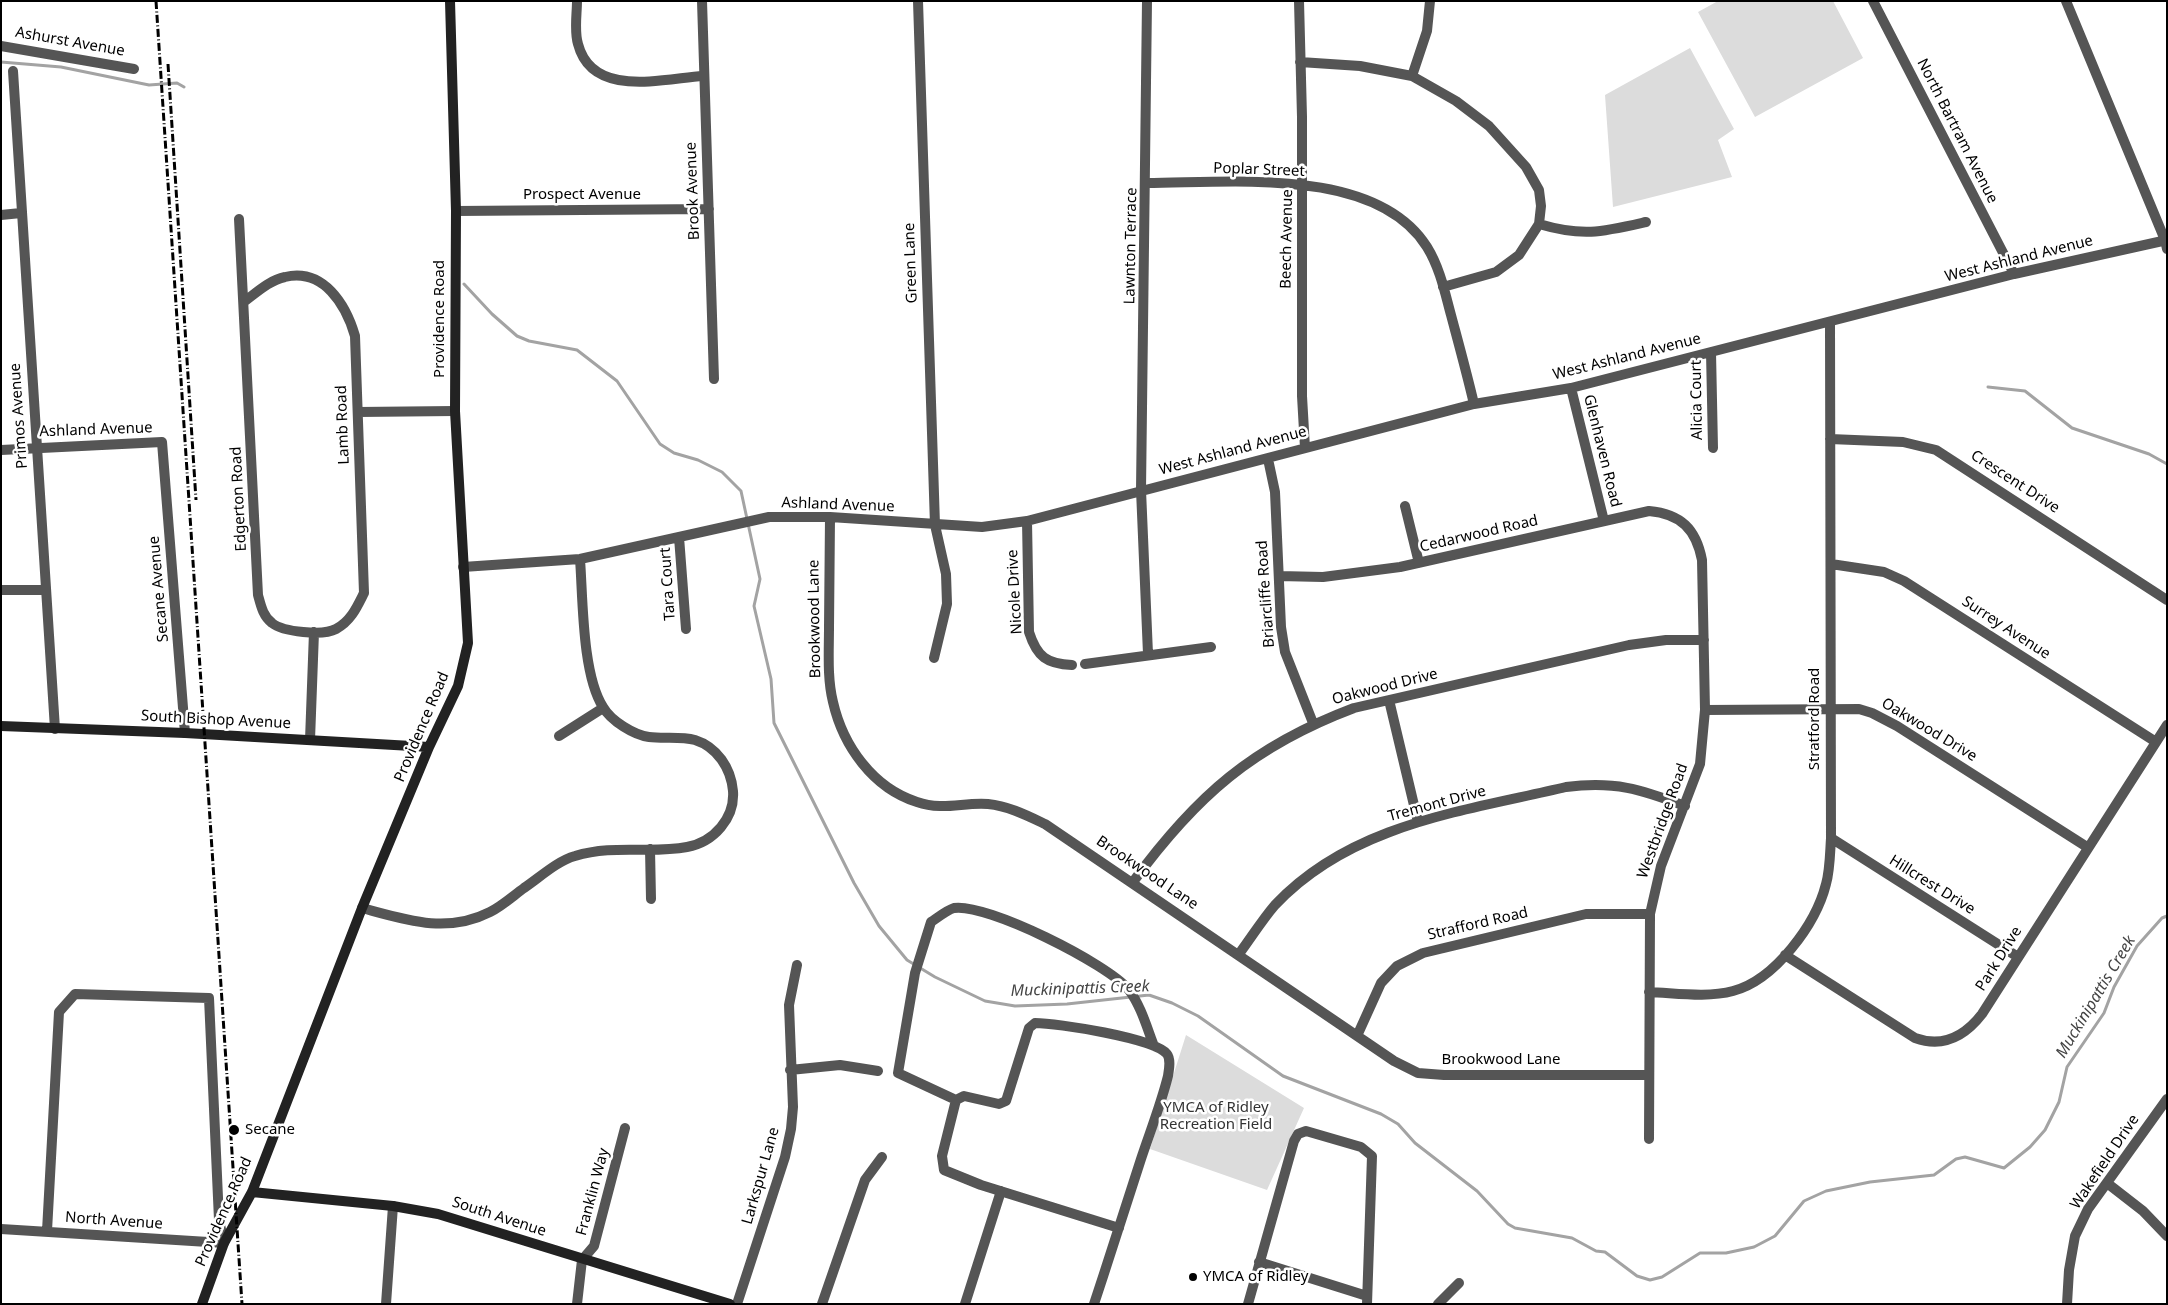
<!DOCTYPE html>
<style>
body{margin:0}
#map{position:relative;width:2168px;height:1305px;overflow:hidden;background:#fff;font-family:"Noto Sans",sans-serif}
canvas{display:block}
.frame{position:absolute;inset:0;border:2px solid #000;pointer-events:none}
</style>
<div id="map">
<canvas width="2168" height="1305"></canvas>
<div class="frame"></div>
</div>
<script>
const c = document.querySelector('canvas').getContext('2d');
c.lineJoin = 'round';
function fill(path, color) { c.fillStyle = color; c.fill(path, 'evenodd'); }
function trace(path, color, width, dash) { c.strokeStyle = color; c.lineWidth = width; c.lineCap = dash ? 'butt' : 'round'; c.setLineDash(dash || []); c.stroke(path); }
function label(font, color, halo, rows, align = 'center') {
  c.font = font + ' "Noto Sans",sans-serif'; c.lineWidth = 5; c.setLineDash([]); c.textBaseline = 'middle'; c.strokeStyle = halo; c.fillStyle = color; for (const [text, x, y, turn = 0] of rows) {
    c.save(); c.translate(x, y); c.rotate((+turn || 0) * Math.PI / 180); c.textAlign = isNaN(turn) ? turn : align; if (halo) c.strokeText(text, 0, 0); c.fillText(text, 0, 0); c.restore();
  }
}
fill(new Path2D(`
 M1718 1H1833L1863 58 1755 117 1698 12Z
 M1690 48 1734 129 1718 140 1732 177 1613 207 1605 95Z
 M1186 1035 1304 1108 1267 1190 1150 1149Z`), '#dcdcdc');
trace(new Path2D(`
 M1 62 61 67 149 85 177 83 184 87
 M464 284 492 314 517 336 529 341 577 350 617 381 660 444 674 453 698 460 722 472 741 491 760 579 754 606 771 679 774 723 854 883 879 926 907 960 935 977 985 1001 1015 1006 1067 1004 1149 995 1172 1003 1198 1016 1283 1076 1381 1114 1398 1124 1415 1143 1477 1191 1508 1224 1515 1228 1572 1238 1596 1251 1605 1252 1637 1276 1650 1280 1662 1277 1700 1253H1726L1754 1247 1775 1236 1804 1201 1826 1191 1870 1182 1934 1175 1956 1159 1965 1157 2004 1168 2030 1147 2045 1130 2059 1102 2067 1067 2104 1013 2114 987 2137 946 2162 918 2167 916
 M1988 387 2025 391 2072 428 2149 454 2167 464`), '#a3a3a3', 3);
trace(new Path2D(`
 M577 1C577 14 574 31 578 44 592 98 661 79 703 76
 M702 1 714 379
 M918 1 935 525 946 574 947 604 934 658
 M1147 1 1141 490 1148 654
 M1299 1 1302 117V396L1305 448
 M1873 1 2014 274
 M2066 1 2165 240 2167 249
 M1 46 134 69
 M1300 62 1360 66 1412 76 1456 101 1489 126 1526 167 1539 190 1541 206 1539 224 1519 255 1496 272 1443 287
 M13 71 55 729
 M1412 76 1427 31 1430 1
 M1147 183C1230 183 1376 166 1427 247 1440 268 1445 293 1451 315 1459 345 1467 374 1474 404
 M456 211 709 209
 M1 215 21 213
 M239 219 258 595C261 606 263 616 272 623 283 632 323 636 336 629 351 621 357 607 364 593L355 336C346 305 324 268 285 277 270 280 257 292 245 301
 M1539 224C1583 237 1602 232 1646 222
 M1711 352 1713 448
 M1571 388 1604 521
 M358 412 455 411
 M1830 439 1903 442 1936 450 2167 600
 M1 450 162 442 185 733
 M1268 459 1275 492 1281 627 1285 652 1313 723
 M1405 506 1419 563
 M830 517C830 554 829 590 829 627 829 651 827 678 833 702 843 746 873 788 917 802 943 811 963 802 988 804 1008 806 1026 815 1045 824L1394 1061 1418 1073 1444 1075H1648
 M1027 521 1029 632C1037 657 1047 664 1072 665
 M679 537 686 629
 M1831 564 1884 572 1904 581 2156 742
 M463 567 580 559 769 517H830L982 527 1027 521 1474 404 1571 388 2014 274 2167 240
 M1279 576 1323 577 1400 567 1649 511C1681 514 1696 529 1702 560L1705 710 1700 764 1661 866 1650 914 1649 1139
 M1 590H45
 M1085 664 1211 647
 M1389 700 1418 822
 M1705 710 1859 709 1872 713 1897 726 2087 847
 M559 736 603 708
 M310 740 314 632
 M1831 838 2018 957
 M650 849 651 899
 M1133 882C1196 796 1253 746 1354 708L1629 645 1666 640H1704
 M362 908C406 920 447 934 490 912 502 906 513 896 524 888 539 878 557 861 575 856 614 844 650 854 687 847 714 842 735 818 733 791 731 768 717 747 695 740 680 736 664 739 649 737 634 735 611 721 603 707 582 674 583 599 580 559
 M1239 954C1251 938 1262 920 1275 905 1351 824 1464 811 1566 787 1615 781 1640 789 1685 806
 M1785 955 1915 1038C1943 1048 1965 1036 1982 1014L2167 725
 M1649 992C1676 993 1707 998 1733 991 1775 980 1816 924 1826 884 1830 870 1830 853 1831 838L1830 322
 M1357 1036 1381 983 1397 966 1423 953 1586 914H1650
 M790 1070 840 1065 878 1071
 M956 1100 898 1073 915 973 931 922C937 918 947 910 954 908 987 903 1108 964 1129 990 1141 1006 1147 1028 1154 1046
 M2107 1183 2143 1211 2167 1236
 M1 1229 224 1243 219 1220 209 998 75 994 59 1012 47 1231
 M1259 1262 1367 1296
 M386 1304 393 1206
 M577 1304 582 1260 594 1246 625 1128
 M737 1304 785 1157 791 1129 793 1107 789 1005 797 965
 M822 1304 865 1180 882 1157
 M965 1304 1001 1191
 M1094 1304C1110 1256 1125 1208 1141 1159 1150 1132 1161 1104 1168 1076 1169 1070 1171 1059 1167 1054 1154 1038 1057 1023 1035 1023L1029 1028 1006 1101 999 1104 964 1096 956 1100 942 1156 944 1170 981 1185 1119 1228
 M1248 1304 1294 1141 1298 1134 1306 1131 1361 1147 1372 1156 1367 1304
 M1438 1304 1459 1283
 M2067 1304 2069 1270 2075 1236 2088 1209 2167 1099`), '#555', 10);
trace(new Path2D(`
 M1 726 185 733 429 747
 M252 1192 393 1206 438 1214 730 1304
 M202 1304 224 1243 252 1192 362 908 429 747 458 686 468 643 455 411 456 211 450 1`), '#222', 10);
trace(new Path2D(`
 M156 1 242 1304
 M168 64 196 500`), '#000', 3, [8, 2.5, 1, 2.5]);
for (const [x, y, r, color] of [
 [234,1130,6,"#000"],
 [1193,1277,5,"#000"]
]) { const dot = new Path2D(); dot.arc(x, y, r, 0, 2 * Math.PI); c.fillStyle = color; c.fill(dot); trace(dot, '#fff', 2); }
label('15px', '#000', '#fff', [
 ["Ashurst Avenue",70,42,10],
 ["North Bartram Avenue",1957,131,63],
 ["Poplar Street",1259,170,2],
 ["Brook Avenue",693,191,-92],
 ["Prospect Avenue",582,195],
 ["Beech Avenue",1287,239,-89],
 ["Lawnton Terrace",1131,246,-89],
 ["West Ashland Avenue",2019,259,-14],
 ["Green Lane",911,263,-92],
 ["Providence Road",440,319,-90],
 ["West Ashland Avenue",1627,357,-14],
 ["Alicia Court",1697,400,-91],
 ["Primos Avenue",19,416,-94],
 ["Lamb Road",343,425,-92],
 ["Ashland Avenue",96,430,-2],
 ["West Ashland Avenue",1233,451,-15],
 ["Glenhaven Road",1602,451,76],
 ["Crescent Drive",2015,482,33],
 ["Edgerton Road",239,499,-93],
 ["Ashland Avenue",838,505,2],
 ["Cedarwood Road",1479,534,-13],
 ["Tara Court",668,584,-94],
 ["Secane Avenue",159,589,-95],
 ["Nicole Drive",1015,592,-93],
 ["Briarcliffe Road",1266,594,-94],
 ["Brookwood Lane",815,619,-91],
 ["Surrey Avenue",2006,628,33],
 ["Oakwood Drive",1385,687,-14],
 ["Stratford Road",1815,719,-90],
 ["South Bishop Avenue",216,720,3],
 ["Providence Road",422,727,-67],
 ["Oakwood Drive",1929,730,31],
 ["Tremont Drive",1437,804,-15],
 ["Westbridge Road",1663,821,-70],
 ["Brookwood Lane",1147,873,34],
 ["Hillcrest Drive",1932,885,32],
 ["Strafford Road",1478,924,-13],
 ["Park Drive",1999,959,-58],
 ["Brookwood Lane",1501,1060],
 ["Wakefield Drive",2105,1162,-56],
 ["Larkspur Lane",761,1176,-74],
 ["Franklin Way",593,1192,-75],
 ["Providence Road",224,1212,-66],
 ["South Avenue",499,1217,18],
 ["North Avenue",114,1221,4]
]);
label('15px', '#333', '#fff', [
 ["YMCA of Ridley",1216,1108],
 ["Recreation Field",1216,1125]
]);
label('15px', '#000', '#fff', [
 ["Secane",245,1130],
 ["YMCA of Ridley",1203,1277]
], 'left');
label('italic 16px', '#444', '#fff', [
 ["Muckinipattis Creek",1080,989,-2],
 ["Muckinipattis Creek",2096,997,-59]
]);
</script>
